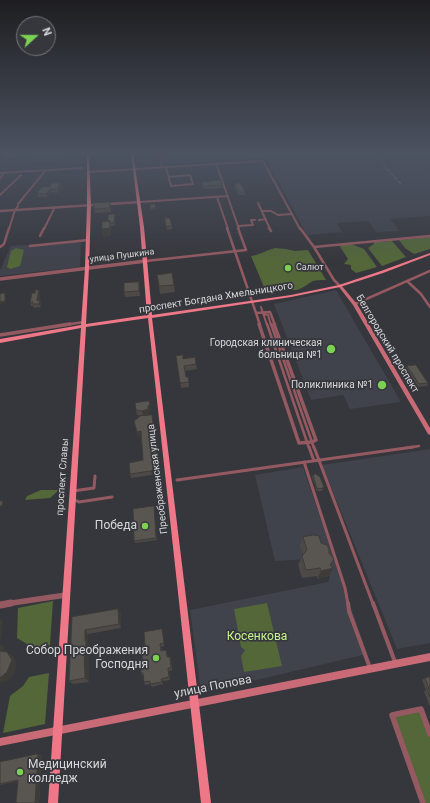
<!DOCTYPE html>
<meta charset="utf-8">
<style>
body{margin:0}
#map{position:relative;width:430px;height:803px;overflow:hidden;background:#36373c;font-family:Roboto,sans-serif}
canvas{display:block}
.north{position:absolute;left:16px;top:16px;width:40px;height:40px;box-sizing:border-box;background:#36373c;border:1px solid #76777c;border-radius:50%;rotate:69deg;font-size:11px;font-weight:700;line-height:16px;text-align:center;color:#d7d7db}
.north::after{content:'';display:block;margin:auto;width:14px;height:18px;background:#7cd155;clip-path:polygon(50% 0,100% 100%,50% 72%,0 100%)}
</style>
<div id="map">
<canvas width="430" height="803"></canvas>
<div class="north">N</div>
</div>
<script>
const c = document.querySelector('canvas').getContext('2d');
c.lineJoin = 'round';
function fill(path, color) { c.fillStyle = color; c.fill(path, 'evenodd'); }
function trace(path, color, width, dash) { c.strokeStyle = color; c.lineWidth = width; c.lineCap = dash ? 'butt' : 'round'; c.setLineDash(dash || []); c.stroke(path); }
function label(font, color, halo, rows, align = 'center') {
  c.font = font + ' Roboto,sans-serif'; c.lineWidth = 3.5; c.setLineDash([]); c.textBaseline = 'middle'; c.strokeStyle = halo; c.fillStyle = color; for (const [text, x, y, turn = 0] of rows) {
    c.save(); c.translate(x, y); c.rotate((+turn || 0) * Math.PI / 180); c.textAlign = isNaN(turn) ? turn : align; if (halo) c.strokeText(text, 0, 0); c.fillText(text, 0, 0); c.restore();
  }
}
fill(new Path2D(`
 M33 153H64L65 160 43 162 32 161 33 156 35 155H33Z
 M160 153H430V216L390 219 399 231 376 232 368 221 337 223 342 232 307 235 266 158 163 164Z
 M81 241 80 267 0 276V270L11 246Z
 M336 290 401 402 350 409 343 395 311 400 274 304Z
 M430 449V643L397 649 322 465Z
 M303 467 367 654 201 693 190 610 328 582 330 577 321 563 310 559 275 561 255 475Z`), '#40424c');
fill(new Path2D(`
 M430 237V249L414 254 405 248 399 240Z
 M392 241 406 257 382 266 368 248 374 244V242Z
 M351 244 364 249 377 267 356 273 351 269V265L344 264 348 259 339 245Z
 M16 248 24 250 20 266 10 269 7 267 11 251Z
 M275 248 286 249 295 251 308 250 326 280C322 280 316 280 313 281 307 284 303 289 296 290 284 291 275 285 264 287L251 256C260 255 266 250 275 248Z
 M41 490H59L50 498 25 500 27 496Z
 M53 601 50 645 29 649 27 644 17 638 18 608Z
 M267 603 282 666 244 672 241 656 245 650 241 647 234 609Z
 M49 673 45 724 3 733 10 696 23 686 29 677Z
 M421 710 430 735V803H423L393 715Z`), '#536739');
trace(new Path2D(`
 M261 307 267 325
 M264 314 268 315 271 325`), '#955a61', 2);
trace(new Path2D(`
 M267 324 309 448
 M271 324 314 448
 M406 448 419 446`), '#955a61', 2.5);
trace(new Path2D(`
 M309 447 314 461
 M314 447 373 604
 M304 462 345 588 348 604
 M177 480 413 447
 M73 491 94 488 95 476
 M73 499 79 502 112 497`), '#955a61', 3);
trace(new Path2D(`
 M348 603 349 611 370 668
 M373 603 395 662`), '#955a61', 4);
trace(new Path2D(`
 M159 153 162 167
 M216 163 239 229
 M166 167 171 186 193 184 190 175 169 177
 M89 172 263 161 300 229
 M0 173 82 168
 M0 179 4 172
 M0 195 21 175
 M217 197 228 229
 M140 202 228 196
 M258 203 270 229
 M18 204 45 171
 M262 211H271L278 215 292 214
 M259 220 266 219
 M238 226 253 225 251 220H255
 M9 229 15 210 18 206
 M44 229 55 207`), '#955a61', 2);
trace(new Path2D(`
 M227 228 256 313
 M269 228 271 231
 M300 228 314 247 334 280 340 286
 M40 236 44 228
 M30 246 88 240
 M0 247 4 244 9 228
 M314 247 430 236
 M146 261 246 250 238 228
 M407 281 421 294 430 307
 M355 304 430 271
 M256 313 260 325
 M256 313 270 312 275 325
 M64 325 84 322`), '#955a61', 2.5);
trace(new Path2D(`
 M259 324 299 443 312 442 316 440 274 324
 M0 335 70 324`), '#955a61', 3.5);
trace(new Path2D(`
 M423 803 392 715 421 709 430 734`), '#955a61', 5.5);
trace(new Path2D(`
 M0 211 140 202`), '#955a61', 2.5);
trace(new Path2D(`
 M0 279 146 261`), '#955a61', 3.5);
trace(new Path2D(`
 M5 604 66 595`), '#955a61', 5.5);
trace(new Path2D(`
 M0 605 11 603`), '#955a61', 7);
fill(new Path2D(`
 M339 285H341L357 304 430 428V435L428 434 353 305 339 287Z
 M430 653V661L0 746V738Z`), '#c86b77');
fill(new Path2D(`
 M87 153H89L91 205 89 268 86 324 147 315 140 227 131 153H133L144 227 152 315 291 295 339 285 381 271 430 253V255L383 273 340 287 291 297 152 318 211 803H201L148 318 86 327 58 803H48L81 328 0 343V339L81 325 85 268 87 205Z`), '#ef7888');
trace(new Path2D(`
 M372 153 402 185`), '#919296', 1, [3.5, 2]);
fill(new Path2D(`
 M202 182 222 185V188L204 189 202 185Z
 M61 183 62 187 58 193 51 192 47 197H38L37 193 50 187Z
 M235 184 245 192V195H238L234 187Z
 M110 202 111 212 95 213 94 209Z
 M155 204 156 209 150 210V205Z
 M115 214V226H111V235L103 237 102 229Z
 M165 218 172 226V229L167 230Z
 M157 275 174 285 175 292 160 294Z
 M139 282 140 296 125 297 124 292Z
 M35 293 40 294 39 301 40 300 41 304V307L34 308 33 306H31L30 302Z
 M176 356 196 364 197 369 185 371 186 377 189 382V387L181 388Z
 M407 366 428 383 427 386 418 387 406 369Z
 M151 409 149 411V414L143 416 153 420 158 470 152 475 131 478 130 474 143 460 141 436 138 437 134 421 143 416 137 415 136 410Z
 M313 475 323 489 322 491H317L312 477Z
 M154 508 157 540 135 543 134 541Z
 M303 537 321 543 329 553 330 566 333 568 329 576 317 579V576L302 578 298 565 302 556 303 555 300 546Z
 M118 609 121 614V628L88 634V643L90 645V652L88 653 89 682 73 684 69 681 72 617Z
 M163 632 164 646 161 647 162 651 166 650 168 657H170L171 659 172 670 169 671 170 680 162 681 163 684 152 687 150 684 145 685 144 682V675L142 676 141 673 143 663 149 653V649L147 650 145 647Z
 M430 677V707L424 691 426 690 422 680 425 678Z
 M42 755 39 803H16L18 781 0 785V762Z`), '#4d4946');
fill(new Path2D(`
 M17 153V160L14 162 3 163V160Z
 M61 183 62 187 58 193 57 189Z
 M50 189 51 192 47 197 46 194Z
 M110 221 111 228V235L103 237 102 229Z
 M39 290 40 294 39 305 37 301Z
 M5 293 6 295V303L0 304V302Z
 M40 300 41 304V307L39 304Z
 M150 404 151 409 149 411V414L143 416 142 411Z
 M153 420 158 470 152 475 151 471Z
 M141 431 142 436 138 437 137 432Z
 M333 568 329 576 317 579 321 571Z
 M118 609 121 614V628L119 624Z
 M0 618 3 621 0 644 5 647 4 654 0 652Z
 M85 630 88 634V643L90 645V652L86 648 85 641Z
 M84 649 88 653 89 682 85 678Z
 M7 652 13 656 17 664 13 676 7 681 0 683V684V678Z
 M38 754 42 755 39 803H35Z`), '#3e3c39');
const building = new Path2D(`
 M17 153 16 158 13 159 3 160 4 155 7 154Z
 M221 180 222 185 204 186 202 182H207Z
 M52 183H61L57 189H50L46 194 37 193 42 187H50Z
 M240 183 245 192H238L235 184Z
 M110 202V208L94 209V203Z
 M155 204 156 208H150V205Z
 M115 214 114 223H110V221H108V215Z
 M165 218H170L172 226H166Z
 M110 221V228L102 229V222Z
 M172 273 174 285 159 286 157 275Z
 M139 282V291L124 292V283Z
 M35 290H39L37 301 40 300 39 304H32L33 302H30L32 293H35Z
 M5 293V301L0 302V294Z
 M183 355V359L195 357 196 364 184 366 186 377H188L189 382 180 383 176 356Z
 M416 365 428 383 419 384 407 366Z
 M149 401 150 404 148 406V409L142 411 136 410 135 403Z
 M152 415 158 465 151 471 130 474 129 463 143 460 141 431 137 432 134 421 140 416Z
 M316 474 320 477 324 487 323 488 317 489 313 475Z
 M0 501H3L2 506H0Z
 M154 506 156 538 134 541 133 509Z
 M314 535 319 536 321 543 327 545 329 549V553L334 559 330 565 333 568 321 571 320 568 306 570 302 556 307 550 303 537Z
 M118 609 119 624 85 630V641H86V648L84 649 85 678 69 681 72 617Z
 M162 629 164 643 160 644 161 651 166 650 167 657H170L171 668H168L169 677 161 679 162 682 150 684V681L144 682 143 673H141L140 663H143L142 655 149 653V646L145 647 144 632Z
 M0 651 7 652 12 660 7 672 0 678Z
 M430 677V697L427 689H429L425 678Z
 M38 754 35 803H16L18 780 0 784V762Z`);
fill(building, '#595551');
trace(building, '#3e3c39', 1);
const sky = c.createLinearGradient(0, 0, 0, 265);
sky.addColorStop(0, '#1e1e21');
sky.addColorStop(0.58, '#4c5361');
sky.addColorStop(1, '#4c536100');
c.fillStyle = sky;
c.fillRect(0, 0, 430, 265);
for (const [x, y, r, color] of [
 [288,268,4,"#7cd155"],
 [331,349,5,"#7cd155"],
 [382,385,5,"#7cd155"],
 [145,526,4,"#7cd155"],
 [156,658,4,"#7cd155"],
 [20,772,4,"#7cd155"]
]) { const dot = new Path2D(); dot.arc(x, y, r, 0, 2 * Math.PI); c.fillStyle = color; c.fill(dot); trace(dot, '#36373c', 1.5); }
label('9px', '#d7d7db', '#36373c', [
 ["улица Пушкина",122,256,-7]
]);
label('9px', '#d7d7db', '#36373c', [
 ["Салют",296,268]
], 'left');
label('10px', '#d7d7db', '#36373c', [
 ["проспект Богдана Хмельницкого",216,298,-9],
 ["Белгородский проспект",387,344,59],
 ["проспект Славы",63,477,-86],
 ["Преображенская улица",158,479,-97]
]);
label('10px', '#d7d7db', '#36373c', [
 ["Городская клиническая",322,343],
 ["больница №1",322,355],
 ["Поликлиника №1",373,385]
], 'right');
label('12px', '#d7d7db', '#36373c', [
 ["Победа",137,526],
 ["Собор Преображения",148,651],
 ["Господня",148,665],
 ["Медицинский",28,765,"left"],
 ["колледж",28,779,"left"]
], 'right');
label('12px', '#c8f58a', '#36373c', [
 ["Косенкова",257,637]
]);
label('12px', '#d7d7db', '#36373c', [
 ["улица Попова",213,687,-11]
]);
</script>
